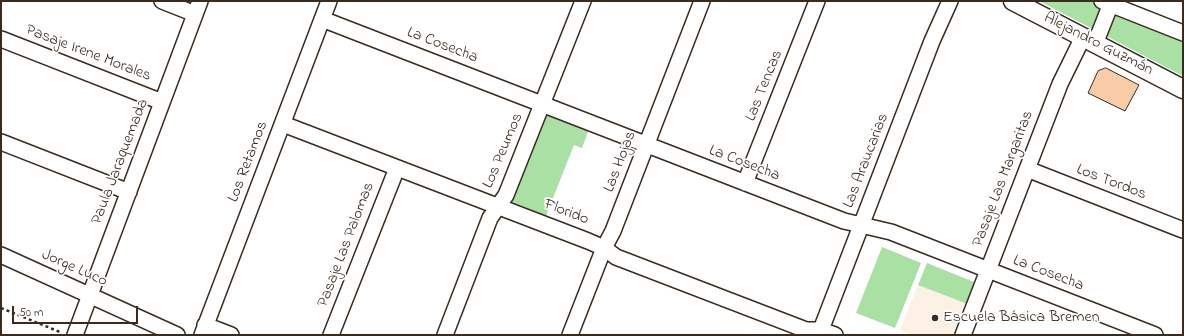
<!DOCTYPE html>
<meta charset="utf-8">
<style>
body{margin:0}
#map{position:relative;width:1184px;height:336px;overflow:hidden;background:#fff;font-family:"Indie Flower",sans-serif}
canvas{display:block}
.frame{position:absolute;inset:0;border:2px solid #3b2a1e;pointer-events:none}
.scale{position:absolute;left:12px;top:306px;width:126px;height:18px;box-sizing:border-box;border:2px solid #3b2a1e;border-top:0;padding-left:5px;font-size:12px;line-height:14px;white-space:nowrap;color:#3b2a1e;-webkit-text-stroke:3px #fff;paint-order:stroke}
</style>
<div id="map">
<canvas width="1184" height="336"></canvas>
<div class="frame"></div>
<div class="scale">50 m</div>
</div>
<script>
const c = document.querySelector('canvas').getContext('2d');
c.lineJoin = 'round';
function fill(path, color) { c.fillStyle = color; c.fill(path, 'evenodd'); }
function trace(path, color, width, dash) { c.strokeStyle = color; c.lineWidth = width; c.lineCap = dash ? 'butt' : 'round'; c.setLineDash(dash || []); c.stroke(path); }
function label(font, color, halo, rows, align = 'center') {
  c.font = font + ' "Indie Flower",sans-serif'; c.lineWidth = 3.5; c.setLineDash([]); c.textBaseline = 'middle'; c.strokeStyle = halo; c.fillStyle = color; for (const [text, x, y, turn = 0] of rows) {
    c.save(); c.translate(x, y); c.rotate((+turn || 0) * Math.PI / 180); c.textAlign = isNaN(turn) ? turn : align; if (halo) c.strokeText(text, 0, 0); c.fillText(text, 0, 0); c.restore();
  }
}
fill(new Path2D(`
 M918 285 970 305 958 335H913L900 330Z`), '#fdf0e5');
fill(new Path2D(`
 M1039 1H1098L1183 33V76Z
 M547 113 589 129 582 148 574 145 546 216 512 202Z
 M882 247 921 263 895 328 856 313Z
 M927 263 979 284 970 305 918 285Z`), '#a9e1a5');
const building = new Path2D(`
 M1106 68 1139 85 1125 111 1088 93 1098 71Z`);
fill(building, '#f9cca8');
trace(building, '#3b2a1e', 1);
const minor = new Path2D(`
 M162 1 195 14
 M1102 1 1183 33
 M322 19 844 221 891 232 1155 335
 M1 39 162 102
 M1095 44 1112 1
 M283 124 588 241 604 248 616 257 806 330H821L835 335
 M1 142 129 192
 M1027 169 1183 230
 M745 183 817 1
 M1 255 177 335
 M205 325 231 335
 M75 335 200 1
 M202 335 329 1
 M331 335 397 168
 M445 335 490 218 506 195 583 1
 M570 335 604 248 613 231 702 1
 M819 335 932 41 950 1
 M963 335 1060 84 1083 37`);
const tertiary = new Path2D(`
 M1013 1 1183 89`);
trace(minor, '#3b2a1e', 18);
trace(tertiary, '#3b2a1e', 21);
trace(new Path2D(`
 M1 308 60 332`), '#3b2a1e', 2.5, [3, 3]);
trace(minor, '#fff', 15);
trace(tertiary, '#fff', 18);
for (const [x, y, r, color] of [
 [935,318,4,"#3b2a1e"]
]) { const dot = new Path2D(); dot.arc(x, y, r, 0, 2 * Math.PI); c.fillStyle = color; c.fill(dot); trace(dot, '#fff', 1.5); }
label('16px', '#3b2a1e', '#fff', [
 ["Alejandro Guzmán",1098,45,27],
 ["La Cosecha",442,46,21],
 ["Pasaje Irene Morales",88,54,21],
 ["Las Tencas",765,86,-68],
 ["Los Peumos",504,151,-67],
 ["Las Araucarias",867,161,-69],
 ["Paula Jaraquemada",121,162,-69],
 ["Los Retamos",249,162,-69],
 ["Las Hojas",621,162,-69],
 ["La Cosecha",744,164,21],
 ["Pasaje Las Margaritas",1004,179,-69],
 ["Los Tordos",1111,183,21],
 ["Florido",566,213,21],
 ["Pasaje Las Palomas",347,245,-69],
 ["Jorge Luco",74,269,24],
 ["La Cosecha",1048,274,21]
]);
label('16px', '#3b2a1e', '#fff', [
 ["Escuela Básica Bremen",943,318]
], 'left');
</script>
